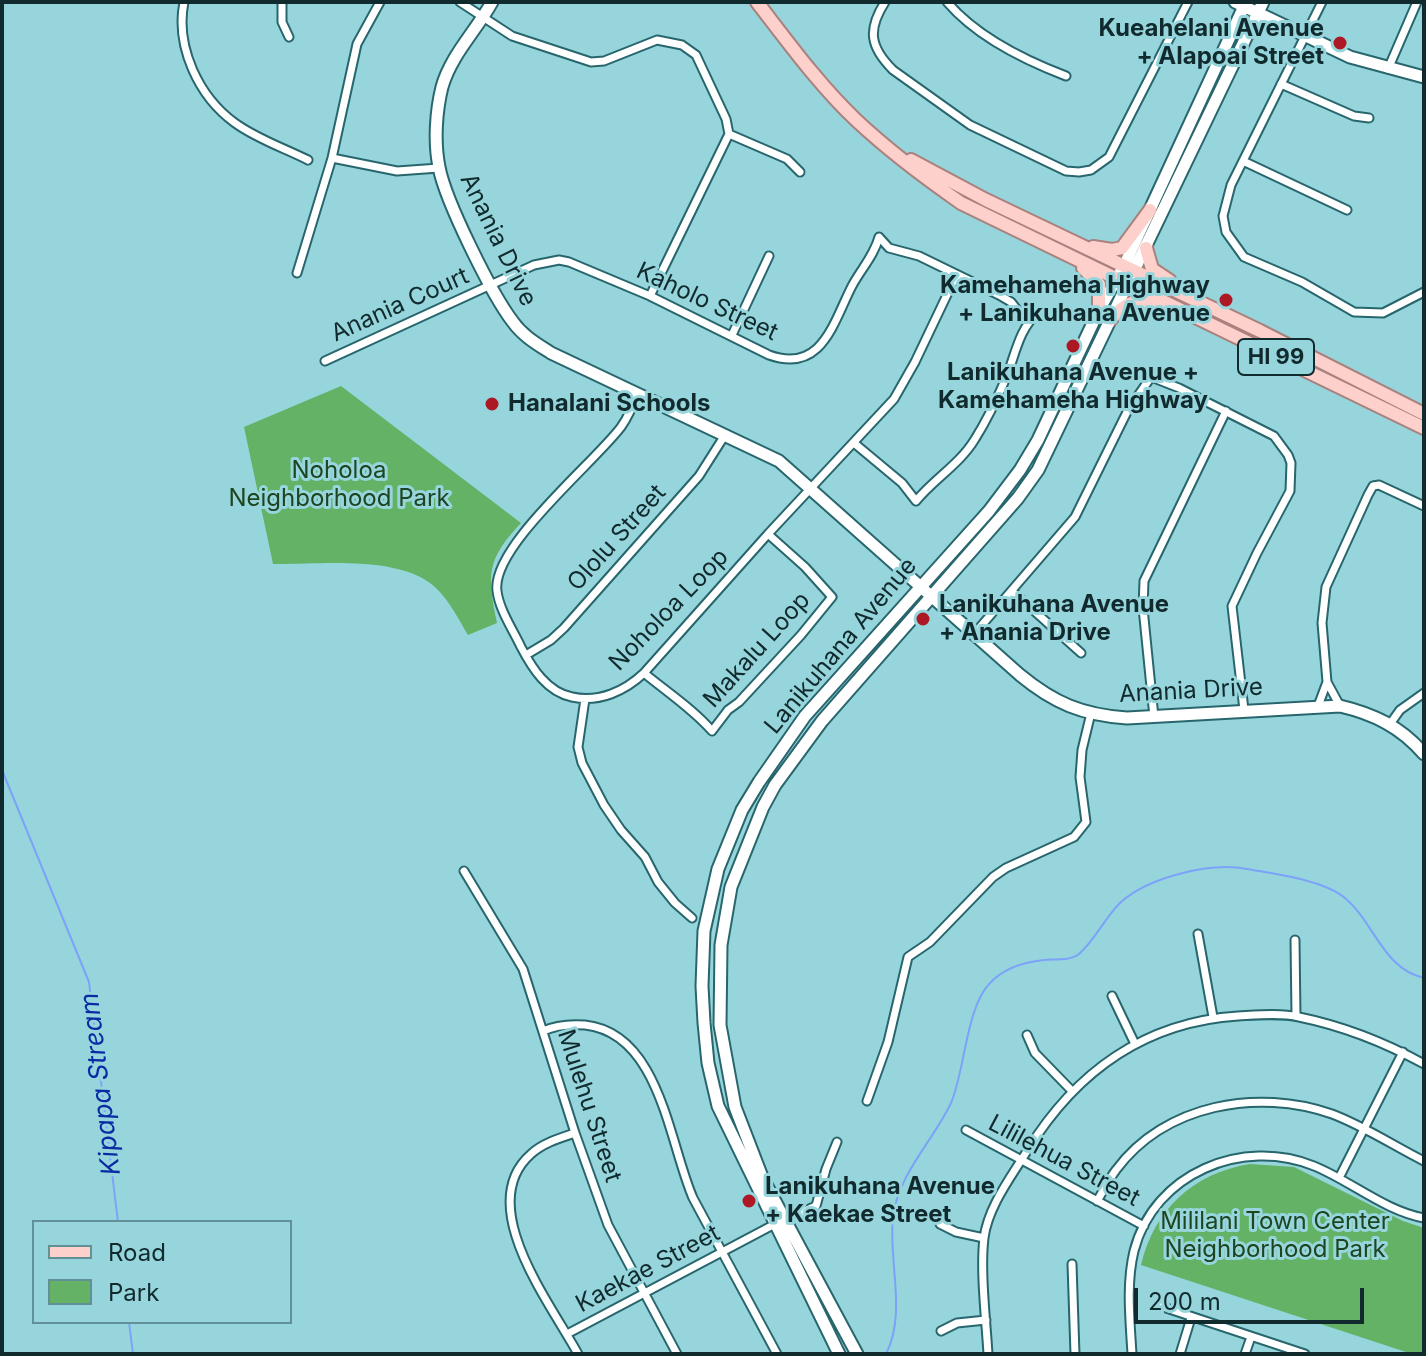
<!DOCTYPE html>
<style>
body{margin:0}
#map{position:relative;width:1426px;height:1356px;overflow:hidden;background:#97d5dc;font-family:Inter,sans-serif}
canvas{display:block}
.frame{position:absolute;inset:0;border:4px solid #102a2d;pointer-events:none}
.legend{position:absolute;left:32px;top:1220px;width:260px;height:104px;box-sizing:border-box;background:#97d5dc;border:2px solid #619196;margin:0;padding:10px 14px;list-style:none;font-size:24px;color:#102a2d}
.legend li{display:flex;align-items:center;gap:16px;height:40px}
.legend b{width:40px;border:2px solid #619196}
.scale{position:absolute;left:1134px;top:1288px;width:230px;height:36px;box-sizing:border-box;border:4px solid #102a2d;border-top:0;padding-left:10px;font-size:24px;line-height:28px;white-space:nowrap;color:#102a2d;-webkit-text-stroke:6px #97d5dc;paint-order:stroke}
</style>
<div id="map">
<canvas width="1426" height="1356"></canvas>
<div class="frame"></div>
<ul class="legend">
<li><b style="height:10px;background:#fdd0cb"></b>Road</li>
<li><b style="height:22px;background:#63b266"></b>Park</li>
</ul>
<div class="scale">200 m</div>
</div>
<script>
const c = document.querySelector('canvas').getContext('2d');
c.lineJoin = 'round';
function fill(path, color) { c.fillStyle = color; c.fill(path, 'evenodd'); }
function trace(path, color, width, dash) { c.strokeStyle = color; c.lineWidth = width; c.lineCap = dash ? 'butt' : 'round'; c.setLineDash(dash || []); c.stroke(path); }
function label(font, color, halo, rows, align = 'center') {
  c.font = font + ' Inter,sans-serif'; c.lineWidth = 6; c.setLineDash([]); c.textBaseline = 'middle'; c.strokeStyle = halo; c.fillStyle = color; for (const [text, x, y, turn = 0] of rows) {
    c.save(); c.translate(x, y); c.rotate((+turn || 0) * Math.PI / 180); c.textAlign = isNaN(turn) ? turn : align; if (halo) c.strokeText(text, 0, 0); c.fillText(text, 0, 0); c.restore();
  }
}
fill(new Path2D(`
 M341 386 521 523C486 560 487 575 497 623L468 635C459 620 450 602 437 589 402 554 319 565 273 564L244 427Z
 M1250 1164 1294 1167 1403 1221 1424 1228V1354H1412L1141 1265C1154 1210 1193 1173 1250 1164Z`), '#63b266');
trace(new Path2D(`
 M2 770 89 982 118 1222
 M129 1322 133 1354
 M886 1354C907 1313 888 1261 893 1216 899 1173 933 1141 951 1103 965 1071 966 1007 990 983 1004 968 1024 962 1044 960 1055 959 1070 961 1079 954 1096 939 1105 917 1121 902 1149 877 1211 862 1247 869 1275 874 1324 880 1345 898 1374 922 1383 969 1424 978`), '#7ca3f8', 2);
const street = new Path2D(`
 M184 2C175 47 199 97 235 123 257 139 284 148 308 160
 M282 2V22L289 37
 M460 2 512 36 591 62 604 61 657 40 682 45 696 55 726 119 729 134 650 296
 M885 2C867 30 870 47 893 70L970 125 1066 171 1079 172 1091 170 1109 157 1188 2
 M947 2C977 37 1024 60 1066 76
 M1322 2 1231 185 1223 216 1226 232 1244 257 1302 282 1354 312 1383 313 1424 292
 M1388 69 1417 2
 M1281 84 1354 116 1369 118
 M729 134 787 159 800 172
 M332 158 397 171 439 168
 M1243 161 1347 210
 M297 273 332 158 357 44 380 2
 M732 335 769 256
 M325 361 534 265 559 260 569 262 650 296 769 355C822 374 833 323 852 286 861 269 874 256 879 237L889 248 919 256 999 295 1011 302 1018 311 1038 313C1019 328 1015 356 1006 378 997 399 987 420 975 439 960 464 934 479 916 501L902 483 854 443
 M637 394C633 406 628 417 621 427 594 463 491 547 497 591 499 609 513 630 521 647 532 668 547 692 572 697 599 703 625 691 644 673L768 534 894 399 915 362 956 276
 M1012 591 1081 653
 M975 633 1075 517 1128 410 1151 377 1179 388 1274 436 1288 455 1291 463 1290 491 1257 553 1232 606 1244 710
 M526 655 551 640 564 628 699 476 725 435
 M644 673C667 692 693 709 712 731L728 710 739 702 801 635 832 597 805 567 768 534
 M1327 682 1340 706
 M585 699 578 747 582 763 604 805 621 830 645 857 658 882 675 903 692 918
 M1318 706 1327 682 1322 623 1326 587 1368 495 1373 486 1379 485 1424 506
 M1154 717 1143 608 1144 581 1226 411
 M1390 724 1400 710 1424 693
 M464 871 523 969 575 1133 608 1225 677 1354
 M1198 934 1213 1017
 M1295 940 1296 1016
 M1112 996 1135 1044
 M543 1031C556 1025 572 1024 585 1025 660 1033 669 1143 693 1198L777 1354
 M1027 1035 1035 1053 1072 1091
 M867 1101 888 1042 908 957 930 942 993 877 1006 868 1074 837 1086 822 1080 777 1082 750 1091 713
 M966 1130 1144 1226
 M575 1133C560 1138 543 1143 531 1154 473 1205 551 1304 578 1354
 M1339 1178 1403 1052
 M1097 1201C1104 1190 1109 1179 1116 1170 1165 1104 1258 1088 1332 1114 1364 1126 1394 1146 1424 1161
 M940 1224 956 1232 984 1238
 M1072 1264 1075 1354
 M1157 1305 1305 1354
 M941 1331 957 1323 986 1320
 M567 1334 775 1224 816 1206 826 1169 837 1142
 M988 1354C986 1320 980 1270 984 1238 988 1207 1011 1177 1027 1151 1075 1073 1144 1022 1238 1016 1258 1015 1280 1013 1299 1017 1343 1026 1384 1042 1424 1064
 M1132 1354C1130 1320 1126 1284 1134 1251 1154 1173 1243 1137 1314 1166 1351 1181 1385 1211 1424 1218
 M1180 1354 1191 1318
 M1245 1354 1251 1337`);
const secondary = new Path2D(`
 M492 2C476 31 451 55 442 87 436 111 434 142 439 167 445 200 492 295 513 322 523 336 537 344 551 353L779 461 1020 675C1054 703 1082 715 1127 718L1340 706C1374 714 1401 727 1424 754
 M1235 2 1350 57 1424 77
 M839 1354 718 1106 708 1063 704 1023 702 986 704 931 718 869 742 810 759 782 805 716 989 511 1020 470 1038 440 1099 310 1124 266 1246 2
 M857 1354 762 1177 735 1107 720 1025 721 945 731 887 763 807 775 785 822 721 1018 498 1038 470 1263 2`);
const primary = new Path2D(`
 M757 2C788 42 819 85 856 120 888 150 925 178 961 203L1424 428
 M911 160 986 200 1260 331 1424 414
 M1093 247 1112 250 1122 248 1150 210
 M1146 248 1152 269 1170 281
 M1083 268 1099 284V310
 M1111 319C1124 304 1137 296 1156 306`);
trace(street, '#28666d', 11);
trace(secondary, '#28666d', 15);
trace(primary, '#a9817e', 16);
trace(street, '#fff', 7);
trace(secondary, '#fff', 11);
trace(primary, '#fdd0cb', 12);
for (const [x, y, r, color] of [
 [1340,43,8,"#ac1924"],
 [1226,300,8,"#ac1924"],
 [1073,346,8,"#ac1924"],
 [492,404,8,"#ac1924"],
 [923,619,8,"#ac1924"],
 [749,1201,8,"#ac1924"]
]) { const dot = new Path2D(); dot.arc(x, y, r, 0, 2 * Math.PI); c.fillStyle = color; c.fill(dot); trace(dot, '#97d5dc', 3); }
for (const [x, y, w] of [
 [1276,357,76]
]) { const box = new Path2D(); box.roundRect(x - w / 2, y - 18, w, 36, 6); c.fillStyle = '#97d5dc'; c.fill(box); trace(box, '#102a2d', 2); }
label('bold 22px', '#102a2d', null, [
 ["HI 99",1276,357]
]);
label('bold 24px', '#102a2d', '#97d5dc', [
 ["Kueahelani Avenue",1324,29,"right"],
 ["+ Alapoai Street",1324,57,"right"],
 ["Kamehameha Highway",1210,286,"right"],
 ["+ Lanikuhana Avenue",1210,314,"right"],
 ["Lanikuhana Avenue +",1073,373,"center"],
 ["Kamehameha Highway",1073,401,"center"],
 ["Hanalani Schools",508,404],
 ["Lanikuhana Avenue",939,605],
 ["+ Anania Drive",939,633],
 ["Lanikuhana Avenue",765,1187],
 ["+ Kaekae Street",765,1215]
], 'left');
label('24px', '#102a2d', '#97d5dc', [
 ["Anania Drive",498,240,64],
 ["Kaholo Street",707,302,25],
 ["Anania Court",400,305,-24],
 ["Ololu Street",617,538,-48],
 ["Noholoa Loop",669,610,-46],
 ["Lanikuhana Avenue",841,646,-50],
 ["Makalu Loop",757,650,-48],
 ["Anania Drive",1191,691,-3],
 ["Mulehu Street",589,1106,72],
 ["Lililehua Street",1064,1161,28],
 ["Kaekae Street",648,1269,-28]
]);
label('24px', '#1e4520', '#97d5dc', [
 ["Noholoa",339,471],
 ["Neighborhood Park",339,499],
 ["Mililani Town Center",1275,1222],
 ["Neighborhood Park",1275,1250]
]);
label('italic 26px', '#092ca4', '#97d5dc', [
 ["Kipapa Stream",101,1084,-97]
]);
</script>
